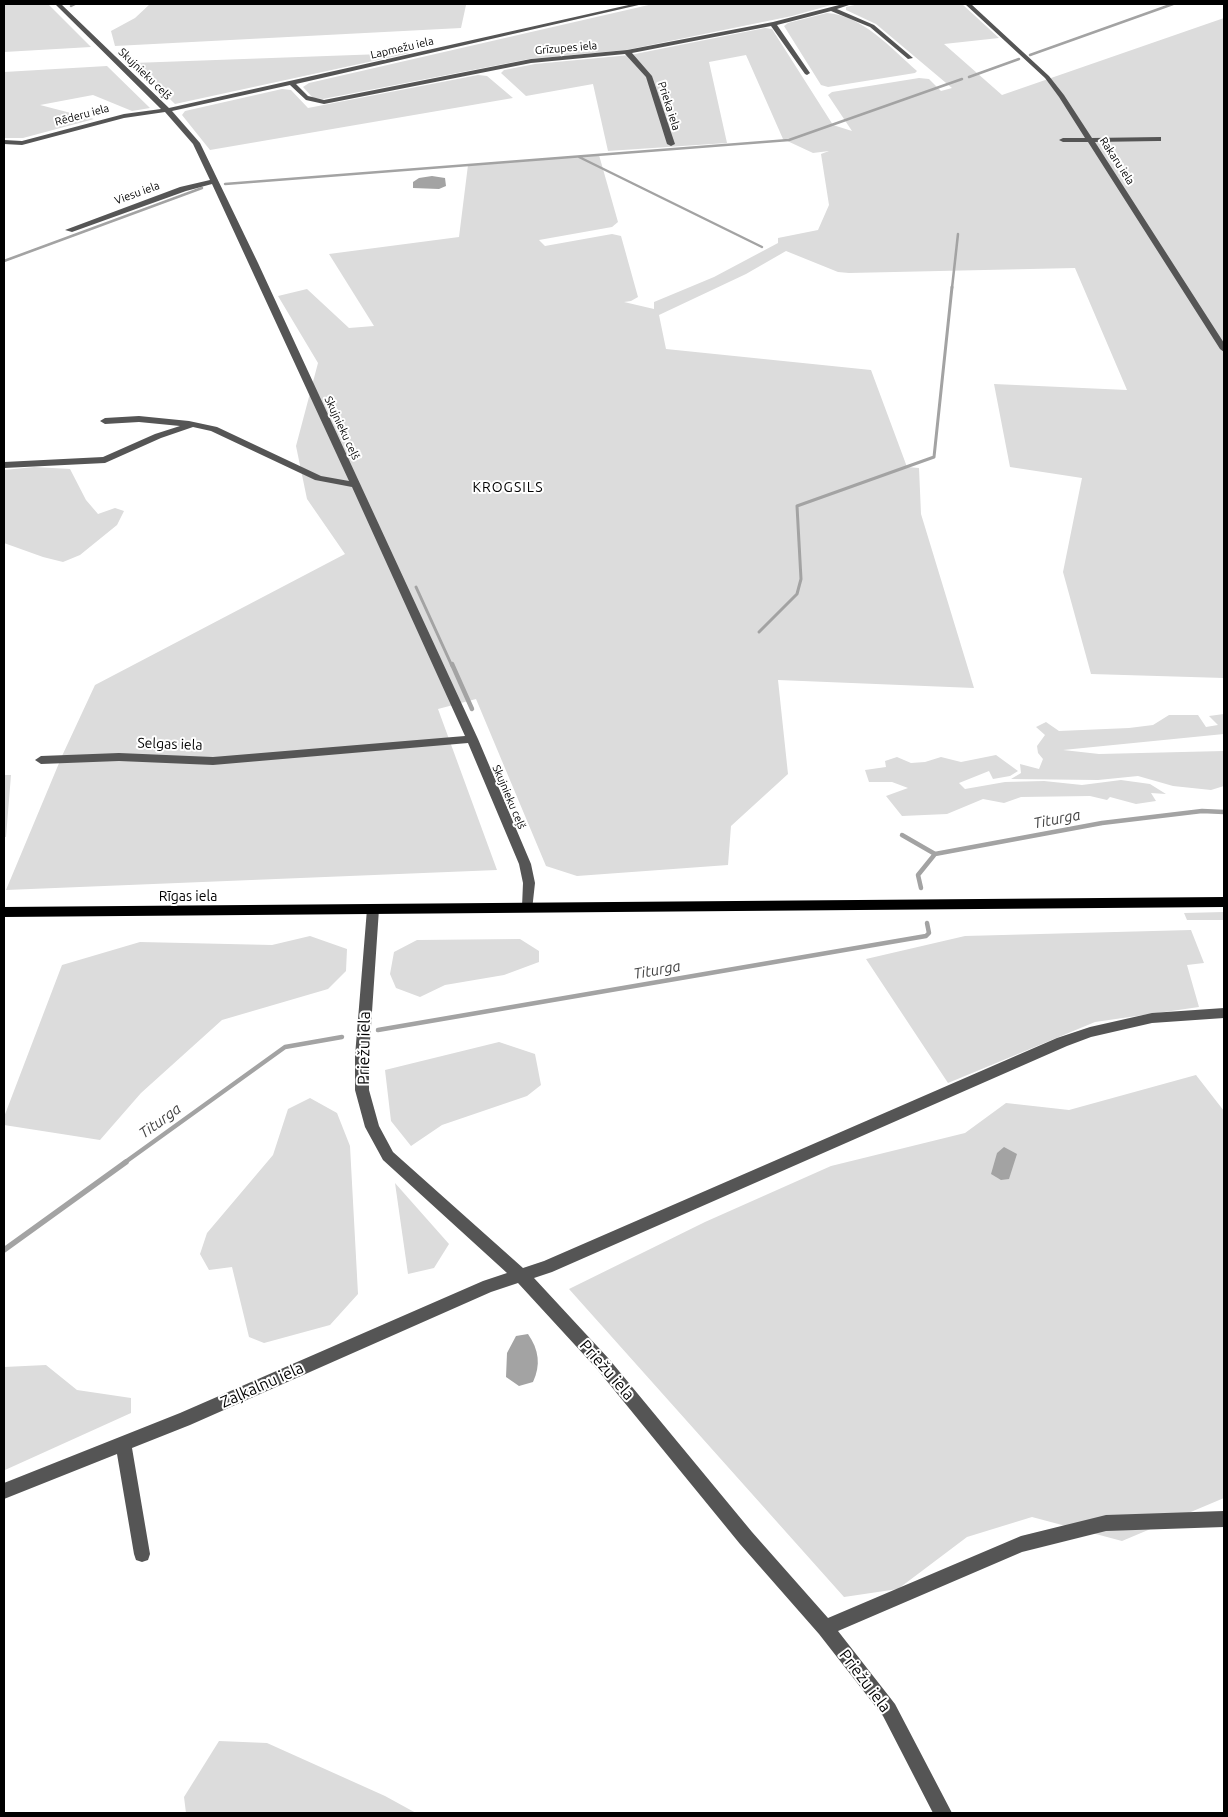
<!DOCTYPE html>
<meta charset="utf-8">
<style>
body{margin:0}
#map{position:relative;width:1228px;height:1817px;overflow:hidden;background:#fff;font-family:Ubuntu,sans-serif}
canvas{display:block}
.frame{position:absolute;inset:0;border:5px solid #000;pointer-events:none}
</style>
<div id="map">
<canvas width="1228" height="1817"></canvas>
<div class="frame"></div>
</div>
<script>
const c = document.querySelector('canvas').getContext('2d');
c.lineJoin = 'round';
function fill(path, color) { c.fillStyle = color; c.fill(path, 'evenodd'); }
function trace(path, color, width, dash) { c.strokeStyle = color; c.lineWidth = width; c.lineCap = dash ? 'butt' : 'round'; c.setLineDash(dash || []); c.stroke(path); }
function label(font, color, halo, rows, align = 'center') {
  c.font = font + ' Ubuntu,sans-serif'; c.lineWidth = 4; c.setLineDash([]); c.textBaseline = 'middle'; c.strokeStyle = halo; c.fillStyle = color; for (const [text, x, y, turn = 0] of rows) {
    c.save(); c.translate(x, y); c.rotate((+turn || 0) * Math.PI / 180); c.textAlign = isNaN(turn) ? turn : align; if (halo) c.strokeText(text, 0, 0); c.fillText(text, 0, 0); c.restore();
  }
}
fill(new Path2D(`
 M4 4H48L91 47 4 52Z
 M150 4H463L466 5 461 28 115 46 111 31 135 18Z
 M653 4H850L831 5 792 16 626 50 529 59 323 99 313 98 303 87 309 83Z
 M859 4H962L999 38 944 44 1002 95 1224 18V678L1091 674 1063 572 1082 478 1010 467 994 384 1127 390 1075 268 849 273 838 272 786 251 746 274 659 315 666 349 871 370 907 467 919 468 921 514 974 688 778 680 788 774 731 826 728 865 577 876 546 866 476 699 438 709 497 870 6 890 62 756 95 685 345 554 307 499 296 446 318 363 278 296 307 289 349 328 374 326 329 254 459 237 468 165 599 155 618 222 612 227 539 240 545 246 612 234 621 236 638 297 631 301 624 302 654 309V302L714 277 778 243V238L818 230 829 205 821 154 829 151 813 153 783 139 746 55 709 62 727 143 608 151 593 84 526 96 501 73 504 70 535 64 630 55 765 28 772 29 833 125 852 131 828 95 832 92 919 78 929 79 941 91 952 88 876 24 846 10V7Z
 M827 13C862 15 892 49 917 71L915 73 828 87 821 85 784 26 788 23Z
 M410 53 175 104 133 63Z
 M107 66 150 108 132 111 93 95 40 105 94 119 23 138H4V72Z
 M478 75 487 76 513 98 210 150 182 115 185 111 282 89 291 90 308 108Z
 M34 467 70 469 86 500 98 514 115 508 124 511 117 525 80 555 63 562 43 557 4 543V470Z
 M1224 714V734L1063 750 1099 754 1224 751V786L1211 790 1173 786 1138 776 1098 780 1011 779 1021 773 1020 764 1039 769 1043 759 1038 753 1037 746 1045 735 1036 727 1046 722 1059 731 1129 728 1153 725 1169 715H1198L1206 727 1218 725 1209 716Z
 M996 755 1018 771 1010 776 993 779 989 771 959 783 965 789 1005 782 1044 781 1082 785 1121 780 1150 784 1166 794 1151 793 1156 801 1136 804 1110 797 1107 800 1090 796 1021 797 1004 803 983 799 947 814 902 816 886 796 908 788 892 782H869L865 770 886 767 885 761 897 757 911 763 925 762 941 757 961 762Z
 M4 775H11L6 837H4Z
 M1224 912V920H1187L1184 913Z
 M1191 930 1204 963 1187 965 1199 1007 1095 1022 948 1083 866 959 965 936Z
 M310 936 347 949 346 971 328 989 222 1020 141 1093 100 1140 4 1125V1117L62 965 140 942 272 945Z
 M520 939 539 951V962L504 975 445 985 420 997 396 988 390 974 394 952 417 940Z
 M499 1042 535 1054 541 1085 527 1096 442 1125 411 1146 391 1121 385 1070Z
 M1196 1075 1224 1111V1498L1122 1541 1032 1517 967 1537 898 1589 844 1597 569 1289 705 1222 831 1166 965 1133 1006 1103 1069 1110Z
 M310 1098 337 1113 350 1146 358 1294 330 1325 264 1343 249 1337 232 1267 209 1270 200 1254 207 1233 273 1155 288 1109Z
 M395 1183 449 1244 434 1268 408 1274Z
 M46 1365 77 1390 131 1398V1413L5 1470 4 1367Z
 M219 1741 267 1743 385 1796 416 1813H186L184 1797Z`), '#dcdcdc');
fill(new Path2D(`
 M432 176 445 178 446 186 439 189 413 188V182L419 178Z
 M1004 1147 1017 1154 1009 1179 1001 1180 991 1174 997 1153Z
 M528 1334C539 1350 541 1365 533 1382L519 1386 506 1377 507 1353 516 1336Z`), '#a3a3a3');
trace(new Path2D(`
 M71 6 75 4
 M1030 55 1173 4
 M969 77 1019 59
 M579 157 762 247
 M225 184 789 140 962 79
 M4 261 202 188
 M952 288 958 234`), '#a3a3a3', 2.5);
trace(new Path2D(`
 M416 587 452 666
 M759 632 797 594 801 579 797 506 934 457 952 287`), '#a3a3a3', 3);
trace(new Path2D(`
 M452 664 472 709
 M902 835 935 854
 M921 888 918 875 935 854 1102 823 1202 811 1224 812
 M378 1030 926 936 929 933 927 923
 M124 1163 285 1047 342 1037`), '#a3a3a3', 4.5);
trace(new Path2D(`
 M4 1250 126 1162`), '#a3a3a3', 5.5);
fill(new Path2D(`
 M55 4H61L169 108 633 4H643L296 84 308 96 324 100 531 59 627 50 773 22 843 4H852L837 9 874 25 913 58 908 59 870 27 831 11 777 25 810 73 807 75 805 74 771 26 632 53 652 76 675 144 671 146 667 144 646 77 625 54 531 63 324 104 306 100 290 85 172 111 200 143 258 263 478 739 531 864 535 883 532 910H524L522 907 523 883 519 864 468 743 213 765 119 761 41 764 35 760 41 756 119 753 213 757 465 736 352 487 315 480 211 431 193 427 161 438 105 463 4 468V462L103 457 155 434 180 426 139 422 105 424 100 421 105 418 139 416 189 421 217 427 321 476 349 481 212 184 186 191 72 232 65 230 180 187 210 180 193 144 165 112 124 118 22 145 4 144V140L22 141 124 114 161 109Z
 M965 4H971L1049 76 1064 95 1092 138 1161 137V141H1158L1095 142 1224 343V352L1220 349 1088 142H1063L1059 140 1063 138H1085L1059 97 1045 78Z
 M373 904 377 906 379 909 369 1056V1090L379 1126 393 1152 523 1268 544 1261 1057 1038 1090 1027 1152 1013 1224 1008V1018L1152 1023 1091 1037 1067 1046 552 1272 534 1278 609 1359 752 1532 828 1618 1021 1536 1106 1515 1224 1511V1527L1106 1531 1022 1552 838 1631 895 1704 952 1813H933L883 1716 819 1634 740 1544 597 1369 518 1283 491 1292 190 1425 132 1448 150 1554 148 1560 142 1562 136 1560 134 1554 117 1454 4 1499V1483L180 1413 483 1281 507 1273 383 1160 365 1127 355 1090V1056L367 909 369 906Z`), '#555');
fill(new Path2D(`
 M1224 897V907L4 917V907Z`), '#000');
label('11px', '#000', '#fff', [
 ["Lapmežu iela",402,48,-13],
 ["Grīzupes iela",566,48,-5],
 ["Skujnieku ceļš",145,74,44],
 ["Prieka iela",669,106,72],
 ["Rēderu iela",82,115,-15],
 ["Rakaru iela",1117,161,57],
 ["Viesu iela",137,193,-20],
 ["Skujnieku ceļš",342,428,65],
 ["Skujnieku ceļš",509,797,67]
]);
c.letterSpacing = '1px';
label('14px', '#000', '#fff', [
 ["KROGSILS",508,487]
]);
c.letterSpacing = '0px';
label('14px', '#000', '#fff', [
 ["Selgas iela",170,744,2],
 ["Rīgas iela",188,896]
]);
label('italic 15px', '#444', '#fff', [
 ["Titurga",1057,819,-11],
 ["Titurga",657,970,-10],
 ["Titurga",160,1121,-36]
]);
label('16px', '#000', '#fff', [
 ["Priežu iela",364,1048,-89],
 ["Priežu iela",607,1370,49],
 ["Zaļkalnu iela",262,1385,-24],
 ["Priežu iela",865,1681,53]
]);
</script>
